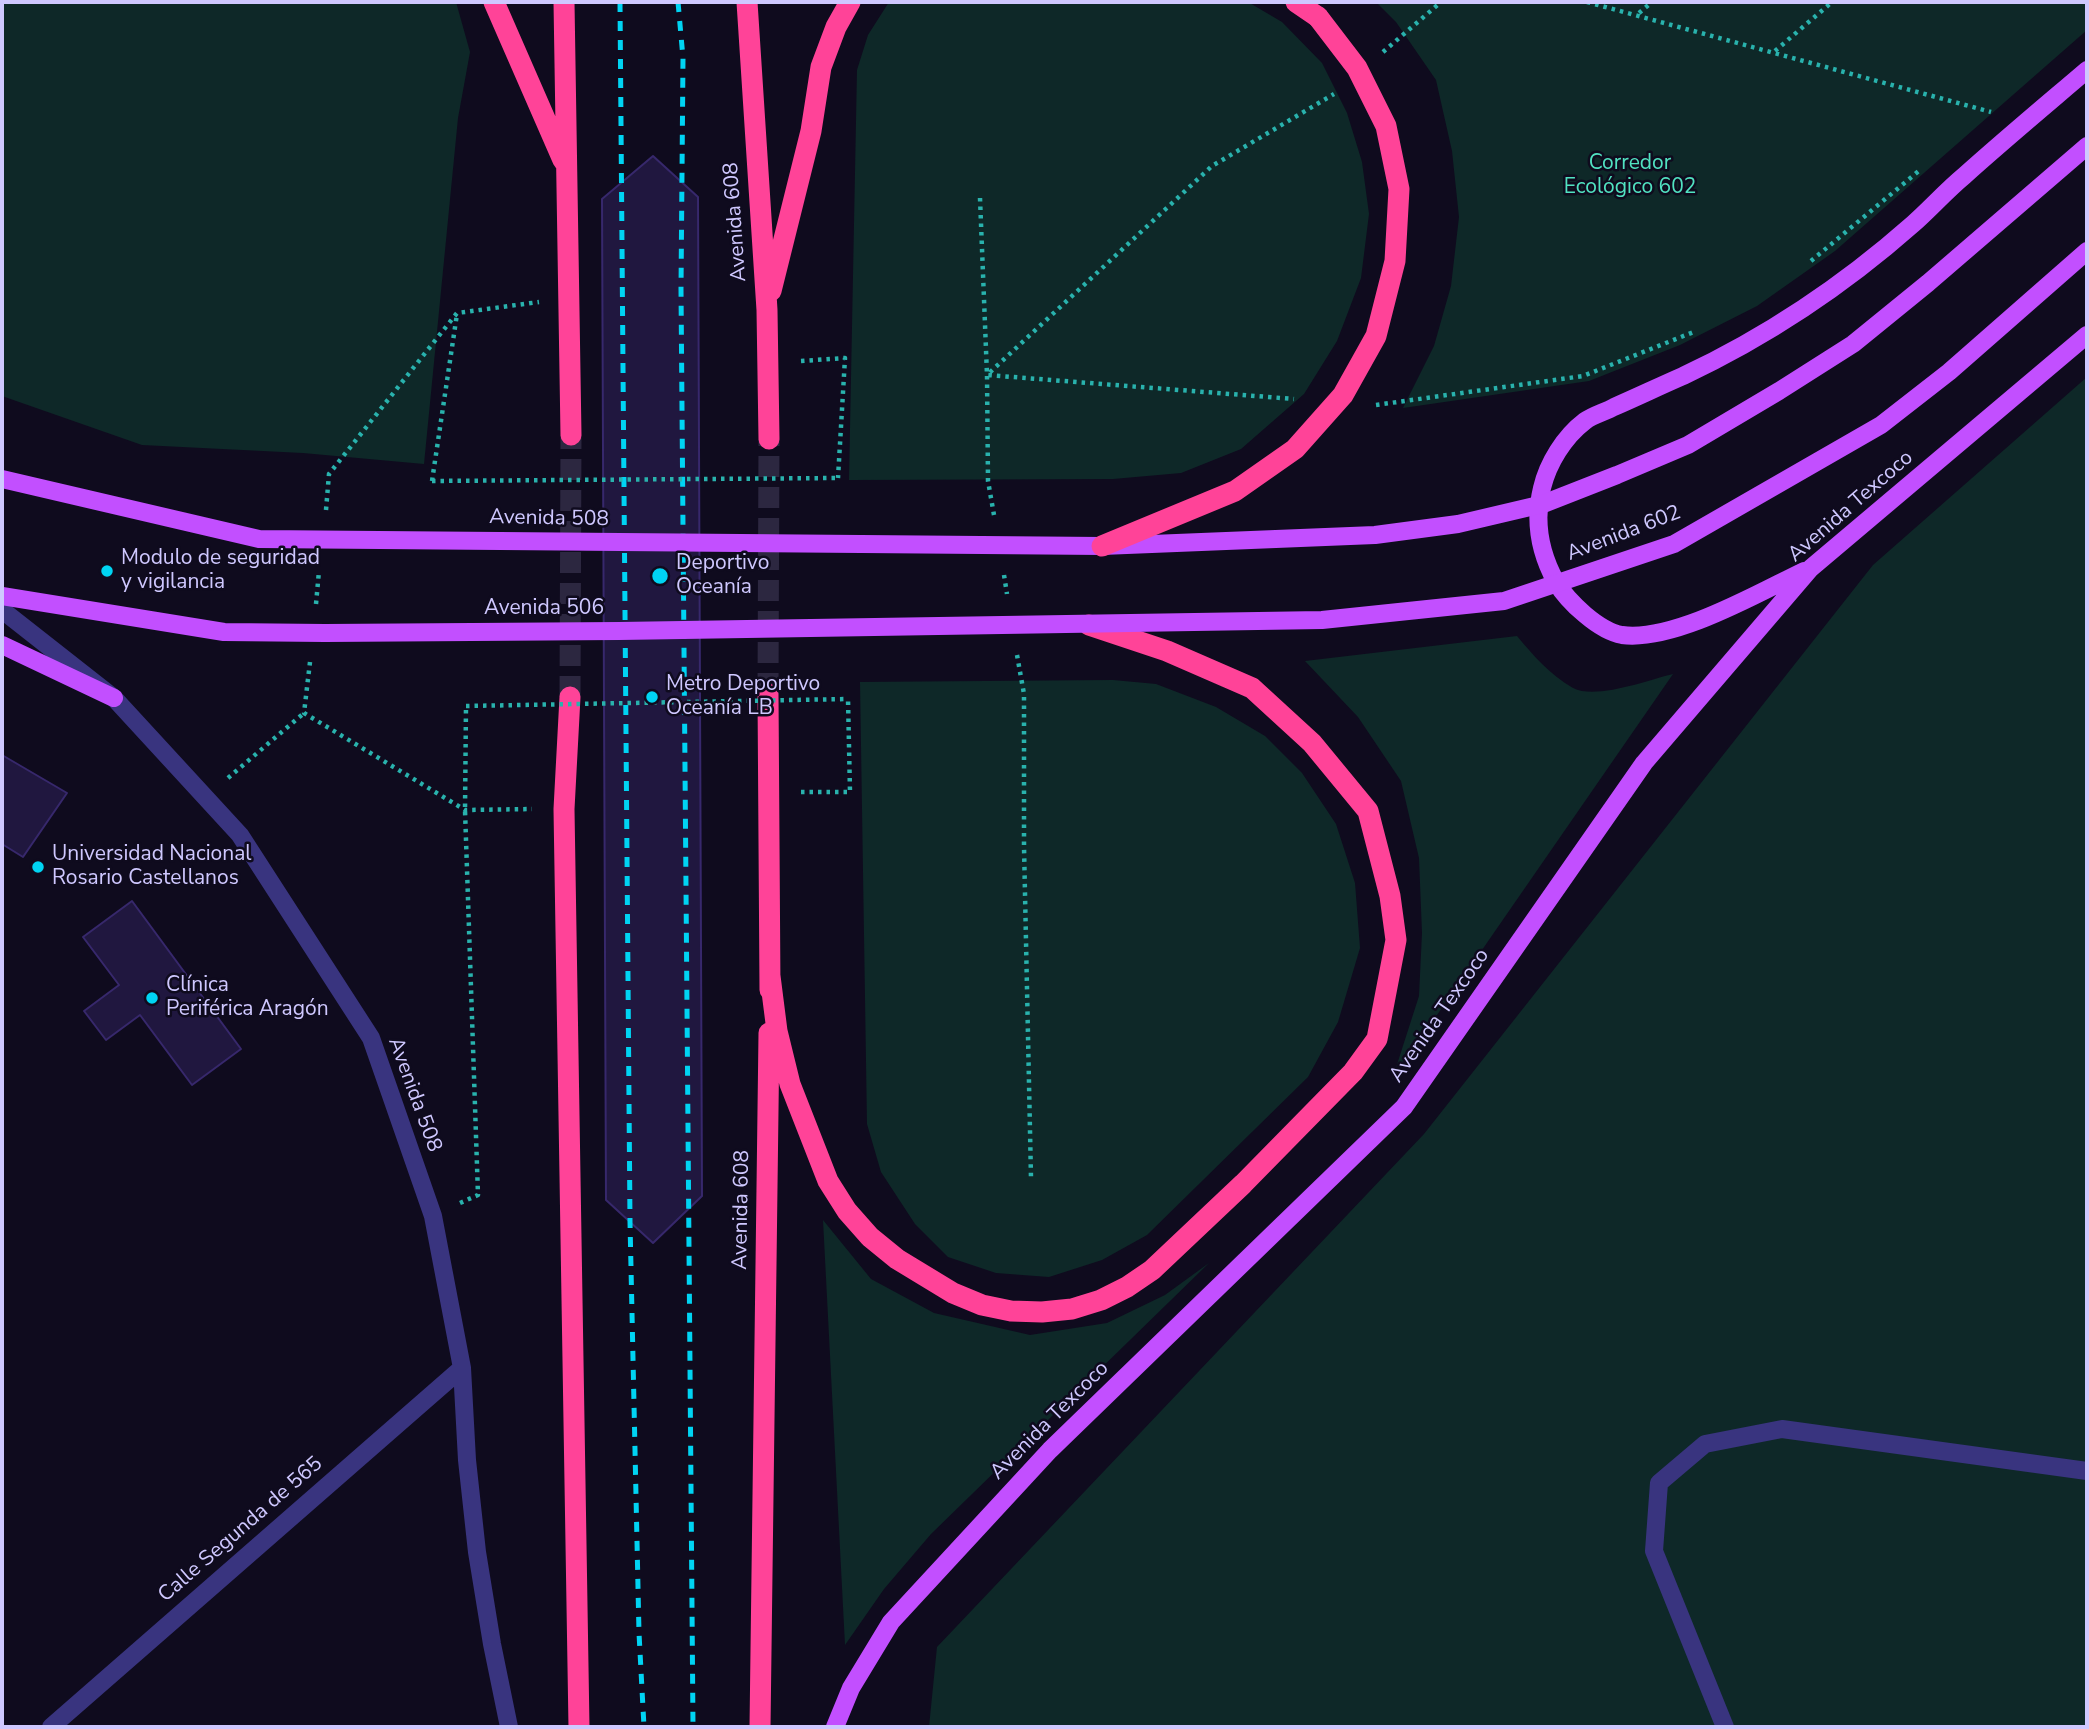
<!DOCTYPE html>
<meta charset="utf-8">
<style>
body{margin:0}
#map{position:relative;width:2089px;height:1729px;overflow:hidden;background:#0f0b1e;font-family:"Nunito Sans",sans-serif}
canvas{display:block}
.frame{position:absolute;inset:0;border:4px solid #cfc8ff;pointer-events:none}
</style>
<div id="map">
<canvas width="2089" height="1729"></canvas>
<div class="frame"></div>
</div>
<script>
const c = document.querySelector('canvas').getContext('2d');
c.lineJoin = 'round';
function fill(path, color) { c.fillStyle = color; c.fill(path, 'evenodd'); }
function trace(path, color, width, dash) { c.strokeStyle = color; c.lineWidth = width; c.lineCap = dash ? 'butt' : 'round'; c.setLineDash(dash || []); c.stroke(path); }
function label(font, color, halo, rows, align = 'center') {
  c.font = font + ' "Nunito Sans",sans-serif'; c.lineWidth = 5; c.setLineDash([]); c.textBaseline = 'middle'; c.strokeStyle = halo; c.fillStyle = color; for (const [text, x, y, turn = 0] of rows) {
    c.save(); c.translate(x, y); c.rotate((+turn || 0) * Math.PI / 180); c.textAlign = isNaN(turn) ? turn : align; if (halo) c.strokeText(text, 0, 0); c.fillText(text, 0, 0); c.restore();
  }
}
fill(new Path2D(`
 M2 2H456L470 52 458 118 424 464 303 453 142 445 2 396Z
 M889 2H1248L1282 22 1322 63 1347 113 1362 162 1369 214 1361 278 1337 341 1304 394 1241 449 1181 473 1113 479 849 480 857 70 868 35Z
 M1376 2H2087V30L1835 251 1757 306 1680 345 1589 381 1403 408 1434 346 1451 286 1459 217 1452 151 1436 80 1396 22Z
 M2087 377V1727H929L937 1647 1424 1134 1873 565Z
 M1517 636C1533 655 1550 675 1573 688 1596 700 1648 680 1673 674L1392 1080 1419 996 1422 933 1419 858 1401 781 1358 717 1305 661Z
 M1113 680 1156 684 1216 707 1265 736 1302 773 1336 824 1355 883 1360 948 1338 1022 1308 1077 1147 1235 1102 1260 1049 1277 996 1273 948 1257 915 1224 881 1172 867 1124 860 682Z
 M823 1220 871 1279 934 1313 1030 1335 1107 1323 1165 1295 1209 1263 931 1534 884 1589 845 1645Z`), '#0e2828');
const building = new Path2D(`
 M653 156 698 197 702 1196 653 1243 606 1200 602 199Z
 M2 755 67 793 23 857 2 844Z
 M132 901 241 1049 192 1085 140 1015 106 1040 84 1011 119 985 83 937Z`);
fill(building, '#20173f');
trace(building, '#37286c', 2);
trace(new Path2D(`
 M768 694 769 439
 M570 697 571 435`), '#2c2740', 21, [21, 10]);
trace(new Path2D(`
 M1587 2 1991 112
 M1639 13 1652 2
 M1775 51 1832 2
 M1383 52 1441 2
 M980 198 987 375 1294 399
 M1811 261 1920 170
 M801 361 845 358 838 478
 M1376 405 1583 376 1696 331
 M432 481 457 314
 M326 510 329 474 457 313 539 302
 M994 515 988 481 987 375 1212 166 1334 94
 M1004 575 1007 594
 M316 604 319 571
 M1017 655 1024 694V846L1031 1178
 M310 662 304 713 465 810 532 809
 M228 778 304 713
 M801 792H850L848 699
 M460 1203 478 1195 465 810 466 706`), '#29b2ad', 4.5, [3.5, 5]);
trace(new Path2D(`
 M2 610 114 698 240 835 371 1038 433 1216 462 1368 467 1460 477 1552 492 1644 509 1727
 M51 1727 462 1368
 M1725 1727 1654 1551 1659 1483 1705 1444 1782 1429 2087 1471`), '#39347f', 18);
trace(new Path2D(`
 M1804 571C1758 593 1674 642 1622 635 1599 631 1568 602 1556 582 1540 553 1534 521 1542 488 1548 463 1564 437 1585 421 1593 415 1605 412 1614 407 1637 397 1660 386 1683 376 1766 337 1844 285 1913 224 1930 209 1946 191 1964 176 2004 140 2046 105 2087 70
 M2 645 114 698
 M835 1727 851 1688 891 1622 1050 1450 1404 1107 1644 763 1811 568 2087 335`), '#c24fff', 18);
trace(new Path2D(`
 M494 2 563 160
 M564 2 571 435
 M747 2 767 310 769 439
 M1296 2 1318 17
 M771 291 811 131 821 67 836 27 850 2
 M768 694 770 990
 M570 697 564 809 579 1727
 M770 976 777 1031 790 1084 828 1181 847 1211 870 1237 897 1259 953 1293 982 1305 1011 1311 1042 1312 1072 1309 1101 1300 1127 1287 1152 1270 1243 1184 1353 1072 1377 1039 1396 940 1390 896 1368 811 1312 743 1252 688 1167 651 1089 625
 M760 1727 769 1033`), '#ff4398', 21);
trace(new Path2D(`
 M620 2 630 1222 639 1633 644 1727
 M678 2 683 58 681 289 693 1727`), '#00d4f3', 5, [10, 9]);
trace(new Path2D(`
 M432 481 838 478
 M466 706 848 699`), '#29b2ad', 4.5, [3.5, 5]);
trace(new Path2D(`
 M2 479 259 539 1102 546 1375 535 1458 524 1543 504 1617 475 1688 445 1779 391 1853 344 1928 283 2087 146
 M2 596 224 632 325 633 619 631 1322 620 1504 601 1674 544 1881 425 1949 372 2087 251`), '#c24fff', 18);
trace(new Path2D(`
 M1102 546 1235 491 1295 449 1343 395 1376 336 1395 261 1399 189 1386 126 1357 68 1318 17`), '#ff4398', 21);
for (const [x, y, r, color] of [
 [107,571,7,"#00d4f3"],
 [660,576,9,"#00d4f3"],
 [652,697,7,"#00d4f3"],
 [38,867,7,"#00d4f3"],
 [152,998,7,"#00d4f3"]
]) { const dot = new Path2D(); dot.arc(x, y, r, 0, 2 * Math.PI); c.fillStyle = color; c.fill(dot); trace(dot, '#0f0b1e', 2.5); }
label('21px', '#51e2c1', '#0f0b1e', [
 ["Corredor",1630,164],
 ["Ecológico 602",1630,188]
]);
label('21px', '#cfc8ff', '#0f0b1e', [
 ["Avenida 608",736,222,-94],
 ["Avenida Texcoco",1851,507,-41],
 ["Avenida 508",549,519,1],
 ["Avenida 602",1624,534,-21],
 ["Avenida 506",544,609],
 ["Avenida Texcoco",1440,1016,-55],
 ["Avenida 508",414,1095,70],
 ["Avenida 608",742,1210,-89],
 ["Avenida Texcoco",1050,1421,-45],
 ["Calle Segunda de 565",241,1530,-41]
]);
label('21px', '#cfc8ff', '#0f0b1e', [
 ["Modulo de seguridad",121,559],
 ["y vigilancia",121,583],
 ["Deportivo",676,564],
 ["Oceanía",676,588],
 ["Metro Deportivo",666,685],
 ["Oceanía LB",666,709],
 ["Universidad Nacional",52,855],
 ["Rosario Castellanos",52,879],
 ["Clínica",166,986],
 ["Periférica Aragón",166,1010]
], 'left');
</script>
